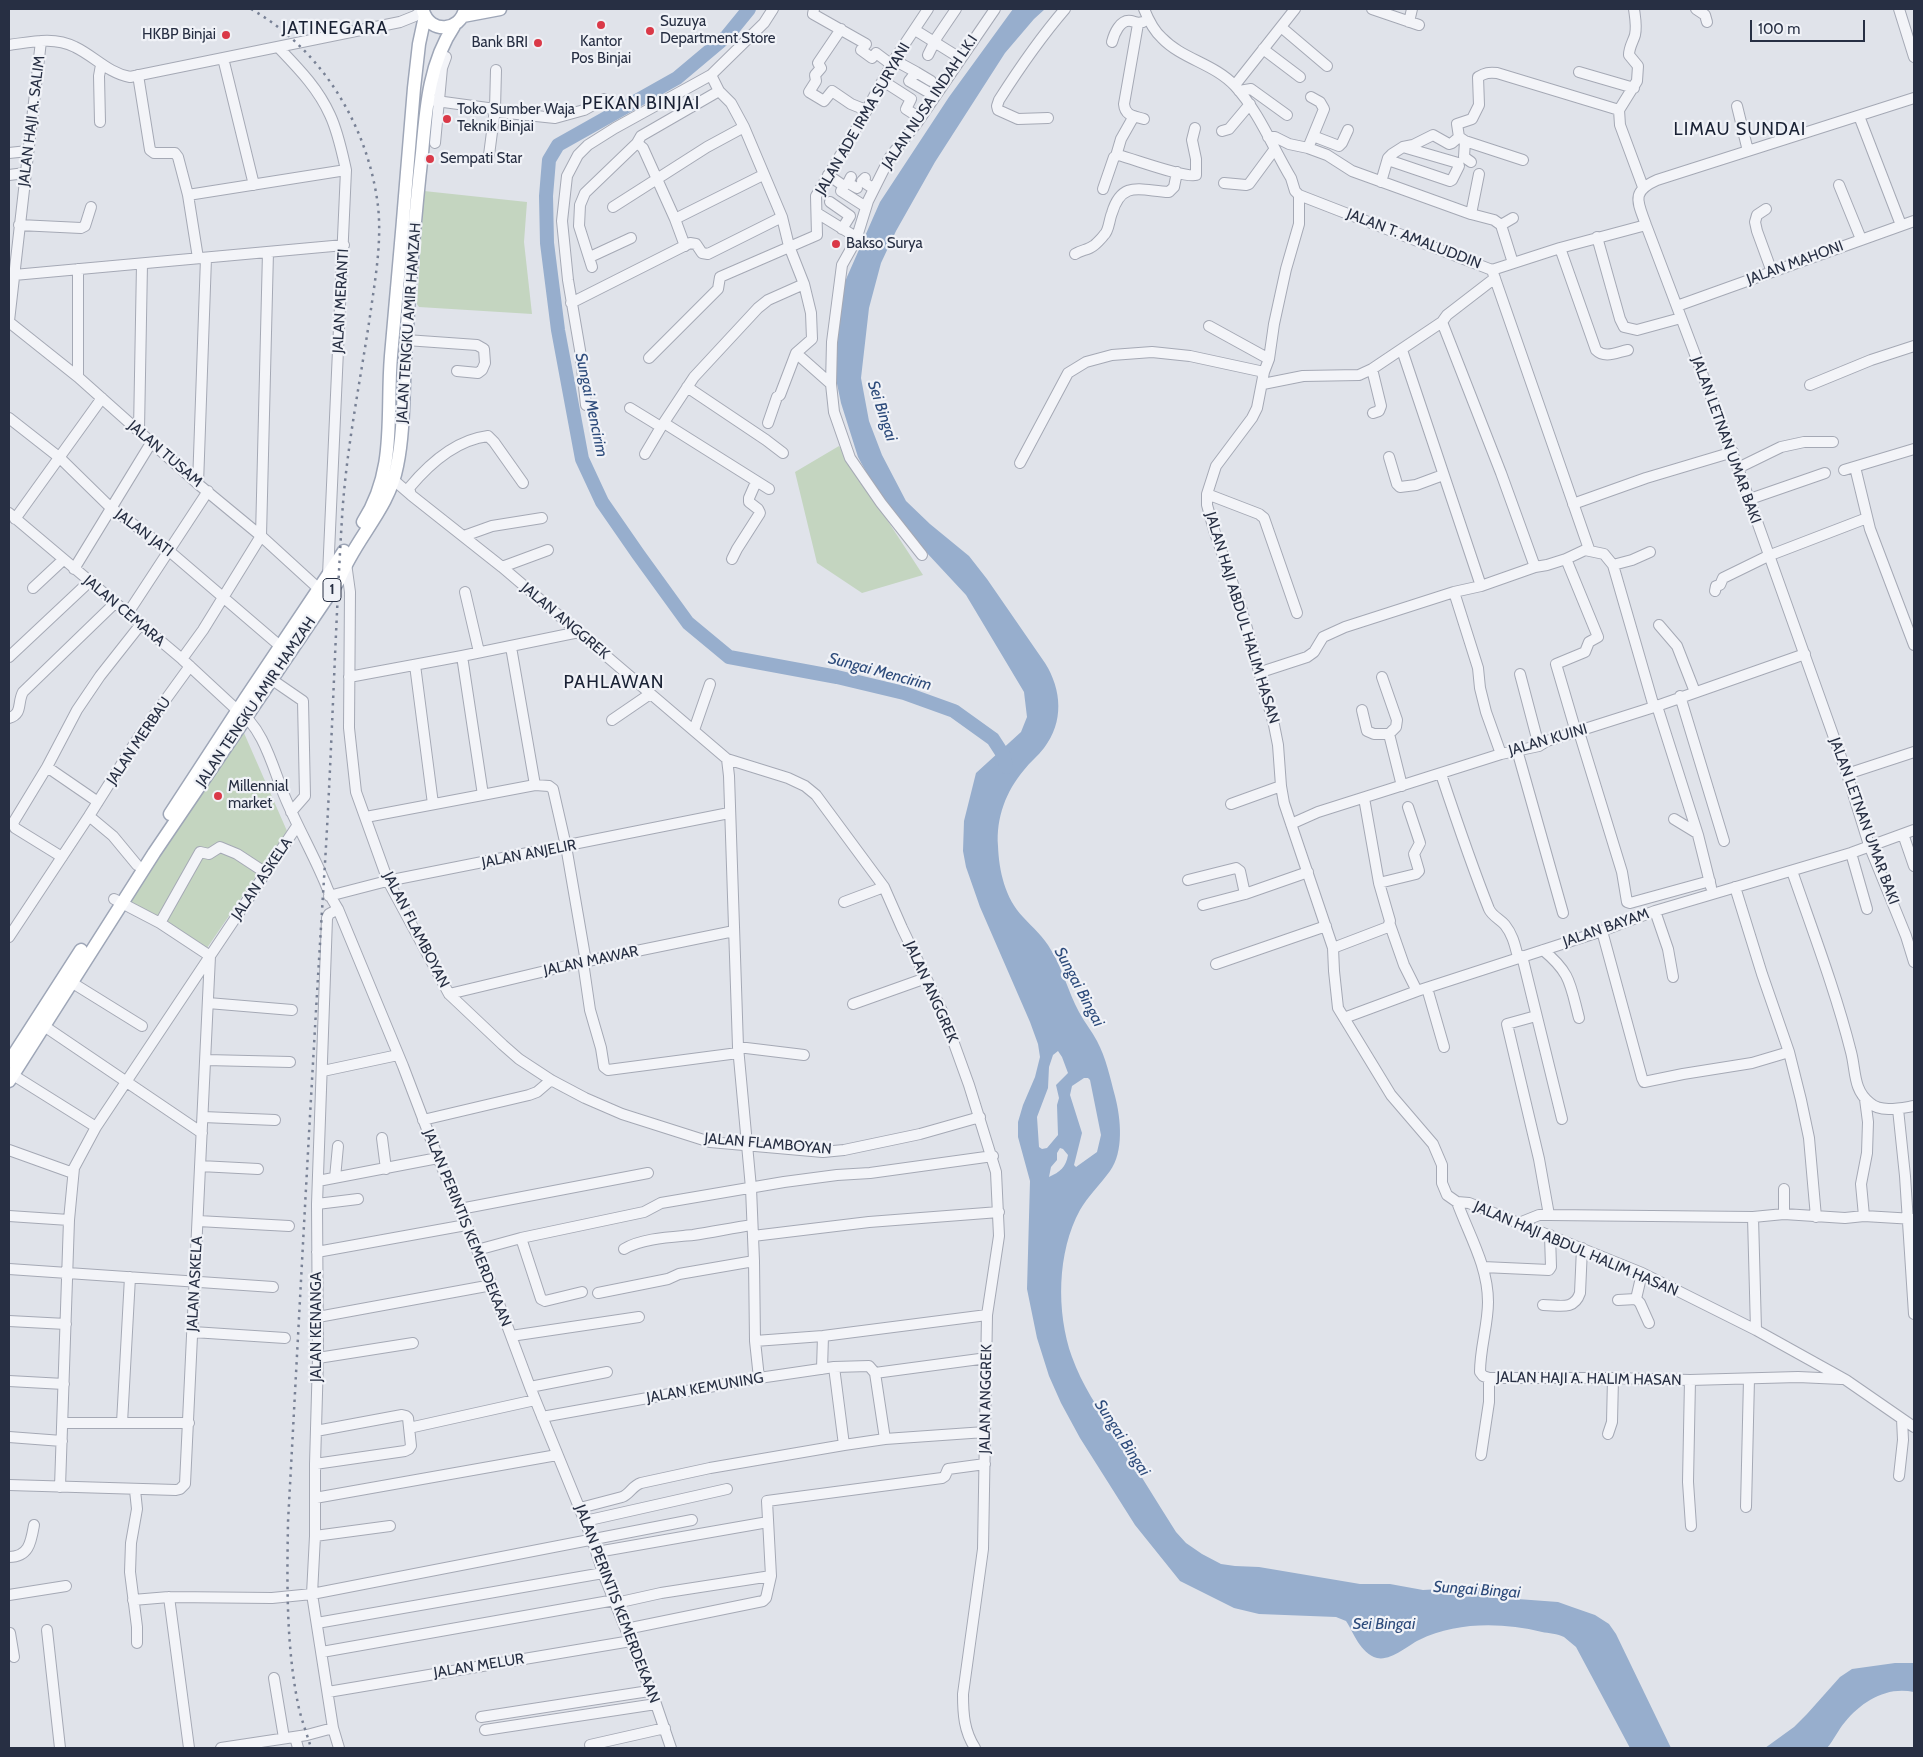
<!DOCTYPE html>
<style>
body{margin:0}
#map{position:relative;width:1923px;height:1757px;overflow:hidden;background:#e0e3ea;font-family:Cabin,sans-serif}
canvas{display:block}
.frame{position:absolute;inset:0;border:10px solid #272f43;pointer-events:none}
.scale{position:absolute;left:1750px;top:20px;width:115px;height:22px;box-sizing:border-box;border:2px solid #272f43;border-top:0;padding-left:6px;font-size:15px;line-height:18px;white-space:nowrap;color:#272f43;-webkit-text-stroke:4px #f0f2f7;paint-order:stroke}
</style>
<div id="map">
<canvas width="1923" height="1757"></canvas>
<div class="frame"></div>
<div class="scale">100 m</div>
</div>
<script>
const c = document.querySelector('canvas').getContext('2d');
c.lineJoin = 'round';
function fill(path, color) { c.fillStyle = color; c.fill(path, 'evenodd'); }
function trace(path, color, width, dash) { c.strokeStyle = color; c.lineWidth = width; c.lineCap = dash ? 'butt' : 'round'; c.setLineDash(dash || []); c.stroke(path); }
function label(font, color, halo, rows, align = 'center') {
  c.font = font + ' Cabin,sans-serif'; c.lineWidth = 4.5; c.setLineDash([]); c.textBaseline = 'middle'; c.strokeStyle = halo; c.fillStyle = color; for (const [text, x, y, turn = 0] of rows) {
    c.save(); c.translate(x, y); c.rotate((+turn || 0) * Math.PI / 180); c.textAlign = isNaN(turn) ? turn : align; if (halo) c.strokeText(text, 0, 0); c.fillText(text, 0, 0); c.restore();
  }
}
fill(new Path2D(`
 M424 191 527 202 524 242 532 314 419 307 417 304Z
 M839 446 923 575 862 593 817 563 795 472Z
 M244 733 287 831 207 948 127 903Z`), '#c4d5c0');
fill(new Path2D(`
 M1013 9H1045L1034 19 1005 53 935 162 896 231 881 263 869 308 861 378 869 421 882 455 906 501 930 524 969 556 987 579 1045 663C1062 690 1064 722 1044 748 1038 756 1030 762 1024 770 1006 791 996 818 998 846 999 871 1005 898 1023 917 1033 928 1044 937 1051 950 1063 969 1068 992 1079 1012 1084 1022 1092 1031 1097 1041 1106 1058 1110 1077 1115 1096 1121 1119 1124 1152 1110 1171 1100 1185 1088 1196 1080 1210 1057 1252 1056 1312 1072 1357 1082 1385 1098 1408 1114 1433 1135 1466 1155 1499 1176 1532L1186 1543 1202 1554 1221 1564 1235 1566 1259 1567 1360 1584H1390L1423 1590 1476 1587 1485 1589 1504 1598 1558 1602 1572 1607 1595 1615 1609 1624 1616 1634 1671 1748H1630L1576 1647C1572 1644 1568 1640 1564 1637 1558 1634 1548 1633 1542 1632 1501 1622 1456 1622 1419 1640 1407 1646 1391 1661 1377 1658 1360 1653 1354 1633 1346 1621L1336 1617 1259 1614 1234 1608 1180 1581 1135 1525 1080 1438 1061 1403 1049 1376 1037 1338 1027 1289 1030 1181 1018 1137V1122L1023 1105 1035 1077 1040 1057 1038 1044 1030 1022 980 907 966 867 963 851 964 821 976 773 1021 732 1027 717 1024 692 966 595 913 538 871 481 858 457 841 403 836 379V350L843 286 880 202 949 97ZM1058 1051 1062 1057 1068 1073 1056 1085 1059 1098 1057 1105 1058 1135 1047 1148 1042 1149 1039 1147 1037 1117 1048 1088 1049 1067 1053 1055ZM1084 1078H1088L1090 1080 1101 1135 1097 1152 1076 1167 1074 1165 1082 1133 1070 1095 1072 1086ZM1060 1148 1063 1149 1068 1155C1066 1167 1060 1172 1049 1177L1051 1167 1057 1160V1153Z
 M1895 1663H1914V1692C1887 1686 1862 1701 1845 1722 1838 1730 1834 1740 1827 1748H1765L1794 1727 1807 1714 1840 1677 1852 1669Z`), '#97aecd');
trace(new Path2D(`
 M749 9 727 36 677 78 558 145 549 160 546 196 547 243 558 330 582 459 602 502 638 554 688 623 729 657 837 677 904 693 954 711 993 739 1004 756 1006 767`), '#97aecd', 14);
const minor = new Path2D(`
 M814 9 813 14 866 44 861 50 872 58 876 53 892 65
 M1144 9C1148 19 1153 30 1162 38 1182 59 1215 64 1235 86 1259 112 1273 148 1291 178L1295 191 1299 195V224L1286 269 1274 324 1269 359 1264 372 1257 408 1252 418 1216 466 1207 494V505L1214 530 1241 607 1274 725 1278 745 1281 786 1284 803 1333 948 1334 971 1338 1008 1391 1095 1433 1144 1442 1165V1183L1447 1195 1457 1202 1469 1203 1642 1273 1756 1330 1846 1380 1914 1427
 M1372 9 1419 25
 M1634 9C1635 17 1637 26 1635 35 1633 42 1629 47 1629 55L1638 66 1637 81 1619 110 1620 125 1643 187
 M1696 9 1705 15 1707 22
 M1899 9 1914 57
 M1409 22 1412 9
 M1138 24 1124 104C1125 116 1134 116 1144 119
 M1281 27 1327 66
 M841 29 818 63 821 68 815 75 816 81 809 92 824 101 832 91 851 104 866 110
 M915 30 960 58
 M1112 42C1114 34 1120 19 1131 21 1136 22 1137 24 1143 22
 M9 45C31 42 54 36 75 47 94 56 108 73 130 77L400 22 415 16 423 10
 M278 47C298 68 318 88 330 115 338 132 342 152 346 170L328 575
 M1263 49 1300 77
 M928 55 937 37 956 9
 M223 58 254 185
 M894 60 916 72 909 81 935 96
 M916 72 931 81
 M1579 72 1634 88
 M138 75 150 150 154 153H175L178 157 188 195 198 258
 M711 75 719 91 731 103 744 127 782 217 789 246 804 284 811 313 812 339 796 353 780 395 777 397 768 423
 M883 81 911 99 906 109 920 118
 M1235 85 1295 9
 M1239 91 1251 89 1287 115
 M1914 98 1657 180C1630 192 1638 202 1646 225L1738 468 1847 774 1869 845 1906 936 1914 962
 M429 100 495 109 498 112 555 118 584 110 604 99
 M1737 106 1748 151
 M1859 116 1901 225
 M1048 118 1018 119 998 110 997 106 999 100C1020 67 1040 38 1065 9
 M100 122 99 76 101 65
 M1222 131 1229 129 1250 104
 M1313 136 1339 146 1342 143 1348 130
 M1268 137H1275L1289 144 1308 148 1327 155 1352 171 1471 214 1494 220 1501 225 1513 263
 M1465 141 1464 157 1471 162
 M435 143 442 68 446 57
 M637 143 641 136 719 91
 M1308 148 1324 109 1320 102 1311 97
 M9 153 28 151
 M489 155 495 109 496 70
 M1116 156 1121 139 1134 116
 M1388 160 1450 181 1452 180 1459 166 1458 163 1403 147
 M1523 160 1465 141 1459 137 1457 124 1472 119 1479 105 1478 77C1485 73 1489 72 1497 73L1619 110
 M9 175 25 173
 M828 175 844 186 841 191 866 207
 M851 177 848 183 857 188
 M865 178 862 181 874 189
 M1381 182 1388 158 1392 154 1403 147 1413 145 1433 135 1449 144 1452 143 1459 137
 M1224 183 1246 185 1249 184 1274 150
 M1839 185 1861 239
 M1103 189 1114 157 1118 155C1134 159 1184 178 1196 175V159L1192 140 1195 128
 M188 195 346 170
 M1299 195 1492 270 1560 248 1646 225
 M830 202 850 216 842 229
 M613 207 707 147 744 127
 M1766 209 1757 215 1755 222 1757 231 1772 272
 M817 213 856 237
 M1471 214 1479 174
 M675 219 763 175
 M19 225 81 228 85 226 91 207
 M1501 225 1513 218
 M1597 237 1620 319 1624 327 1637 330 1681 318
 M1560 248 1596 350C1605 359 1617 352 1628 350
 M1075 254C1081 250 1088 250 1093 246 1095 245 1102 238 1104 235 1109 231 1109 220 1112 213 1122 179 1142 191 1169 192L1174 187 1177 172
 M590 257 631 238
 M592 267 579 226 580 205 585 193 637 143 643 148 675 219 685 246
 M78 269V377
 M1492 270 1589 549
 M14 275 344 245
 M571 303 690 243 696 244 702 253 708 254 782 217
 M1677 306 1914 221
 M9 321 41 41
 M9 322 78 377 198 484 261 536 319 589
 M1442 322 1501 473 1535 567
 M1209 326 1269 359
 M406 340 477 345 484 349 485 363 482 370 478 373 457 371
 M1402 350 1481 586
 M796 353 831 384
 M649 358 718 289 720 277 817 235 816 196 859 124 894 60 928 9
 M1372 369 1381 406 1379 411 1373 413
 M1263 384 1303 376 1359 375 1372 369 1442 322 1447 315 1495 278
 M1810 385 1871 360 1914 346
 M687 387 766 440 783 453
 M586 405 580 350 568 280 562 221 567 176 578 155 588 145 615 128 711 75 764 23 773 9
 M630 408 661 427 694 377 758 308 768 300 804 284
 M9 418 60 458 110 507 168 550 280 646
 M664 423 769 489
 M139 430 142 264
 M645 454 661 427
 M1389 457 1397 484 1400 487 1416 485 1443 475
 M1020 463 1068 373 1086 362 1112 355 1152 352 1190 356 1264 372
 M1855 467 1870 529 1914 645
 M1738 468 1781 447 1804 442H1833
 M1844 470 1914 449
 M389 476 411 495 502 567 727 759 788 778 805 786 816 795 884 887 902 928 943 1013 969 1085 996 1172 999 1236 987 1315 983 1549 963 1694C963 1714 964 1731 975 1748
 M198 484 206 258
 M1207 494 1259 514 1264 518 1297 613
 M411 495 409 488C429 464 455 440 488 436L494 442 523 483
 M1750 499 1825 473
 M1573 504 1646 478 1733 452
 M9 513 182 659 237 710C263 726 273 768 284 795 296 824 311 850 323 878 329 891 329 896 338 909L403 1066 438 1158 492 1285 530 1387 592 1539 603 1573 656 1704 671 1748
 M15 519 102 398
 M464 536 492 526 542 518
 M922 555 881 503 850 458 834 412 831 384 832 342 842 265 856 240 868 201 890 157 917 123 995 9
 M732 559 737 549 760 513 758 509 749 502V498L756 482
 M1566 559 1598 637 1589 642 1585 652 1556 664 1576 732
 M346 563 350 592 349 728 356 792 388 881 449 994 503 1045 519 1059 551 1080 585 1098 622 1114 710 1142 823 1152 844 1150 920 1134 980 1117
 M1613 565 1632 560 1650 552
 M502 567 548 550
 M74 569 151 443
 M33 588 63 560
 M1715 591 1716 586 1720 585 1723 578 1768 556 1867 518
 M465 592 479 652
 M1454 592 1478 668 1480 688 1486 712 1501 754
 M128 613 208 491
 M1659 625 1677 646 1695 692
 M511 647 535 785
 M462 656 483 795
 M9 657 90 581
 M182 659 203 630 261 536 268 252
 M415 665 433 804
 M1261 672 1307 657 1314 652 1323 637 1345 627 1454 592 1481 586 1535 567 1547 565 1566 559 1585 550 1604 554 1613 565 1654 707
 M1520 674 1539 746
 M349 677 462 656 579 632
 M1382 677 1397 720 1396 727 1389 734
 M271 679 303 701 305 796 291 812
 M1680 696 1724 841
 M1657 706 1698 835 1711 887
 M1362 710 1367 731 1374 734H1389L1402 786
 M9 718C23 714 17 703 23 692L115 603
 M612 720 650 694
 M694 730 710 684
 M1579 732 1622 872 1627 902 1630 903 1710 881
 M1517 750 1563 913
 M727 759 729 776 738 1047 751 1188 754 1261 755 1341 759 1378
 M47 767 98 802
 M1441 774C1456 819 1471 864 1489 909 1492 916 1500 919 1505 925 1513 935 1515 946 1518 957
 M1847 774 1914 752
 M1364 798 1379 883
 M1231 804 1281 786
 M89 816 113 836 137 865
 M366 817 535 785 549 786 553 789 566 846 586 962
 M1674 819 1697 833
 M1291 824 1318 812 1501 754 1539 746 1547 741 1654 707 1805 654
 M1903 834 1914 866
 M1851 853 1867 909
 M62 857 15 828 13 823 47 767 77 710 100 676 141 624
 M1792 871C1812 929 1836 992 1851 1052 1856 1071 1853 1090 1870 1103 1881 1113 1901 1108 1914 1106
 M1188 880 1236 868 1240 871 1245 894
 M1735 887 1762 974 1789 1052 1801 1100 1809 1138 1816 1217
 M329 896 387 881 729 813
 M844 902 884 887
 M1203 905 1245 894 1308 872
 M338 909 329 914 327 918 317 1204 318 1358 315 1464V1536L312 1594 333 1728 339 1748
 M1655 911 1668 949 1673 977
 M160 923 200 852 209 854 220 847 237 854 266 873
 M1390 925 1404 965 1417 991
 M1602 931 1642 1078 1644 1082 1683 1074 1752 1063 1789 1052
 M9 937 89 816 140 735 190 666
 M1333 948 1388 927 1390 921 1379 883 1416 874 1419 871 1414 854 1420 843 1408 807
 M1543 950C1571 973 1570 984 1579 1018
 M1522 956 1562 1119
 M583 962 590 1010 601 1048 604 1067 608 1070 738 1053
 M1216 964 1326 926
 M71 982 142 1026
 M1427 988 1444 1047
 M449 994 583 962 734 931
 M208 1003 292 1010
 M853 1004 926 978
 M1536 1016 1507 1024 1539 1159 1549 1215
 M1344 1018 1417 991 1602 931 1655 911 1851 853 1914 830
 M44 1026 202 1133
 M738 1047 804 1055
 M206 1060 290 1062
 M323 1071 398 1055
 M13 1075 96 1127
 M1898 1109 1905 1176 1914 1314
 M203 1117 275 1120
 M423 1120 529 1095 537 1092 551 1080
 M382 1138 386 1169
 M9 1150 73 1173
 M200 1166 258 1169
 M335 1178 338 1146
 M318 1181 438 1158
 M1784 1189V1214
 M1457 1202C1469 1235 1488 1266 1488 1302 1488 1325 1480 1348 1480 1372L1483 1376 1489 1378H1613L1690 1380 1798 1377 1841 1379
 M317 1204 358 1199
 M460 1209 648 1173
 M9 1216 69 1220
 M1864 1216 1861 1184 1867 1153 1868 1122 1865 1099
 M1753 1217 1756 1330
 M198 1221 289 1226
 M1519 1223 1539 1215H1549L1753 1217 1784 1214 1845 1218 1864 1216 1914 1219
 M753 1236 869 1222 999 1212
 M521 1238 541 1299 545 1301 582 1292
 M624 1249C642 1238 673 1237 693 1235 713 1232 732 1228 752 1225
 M477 1250 521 1238 644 1212 661 1203 784 1182 837 1175 870 1173 993 1156
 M317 1252 466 1225
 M1483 1267 1549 1270 1551 1267 1550 1235
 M9 1269 273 1287
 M598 1293 668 1279 679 1274 754 1261
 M1636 1299 1640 1303 1649 1323
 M1618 1300 1636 1299 1642 1273
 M1543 1305C1559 1305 1574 1311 1580 1293L1582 1248
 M318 1317 492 1285
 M9 1321 66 1324
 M193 1332 285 1338
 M511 1336 639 1317
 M755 1341 823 1336 987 1315
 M318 1358 413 1343
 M834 1367 844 1445
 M822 1369 823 1336
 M875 1373 987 1358
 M1690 1380 1688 1482 1691 1526
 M9 1381 64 1384
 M530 1387 607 1372
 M542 1417 759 1378 834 1367 869 1366 875 1373 885 1439
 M63 1423H189
 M122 1423 130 1277
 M409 1428 535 1400
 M1608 1434 1612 1422 1613 1378
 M9 1437 62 1441
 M1481 1455 1489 1402V1378
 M315 1464 405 1451 409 1449 411 1446 408 1418 406 1416 402 1415 316 1431
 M1899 1476 1903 1440 1902 1419
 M9 1485 176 1490 180 1489 185 1484 210 956 297 826
 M60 1487 69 1220 74 1168 96 1127 210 956 160 923 114 899
 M135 1490 137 1509 131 1543 130 1572 137 1627V1643
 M315 1498 557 1455
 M1746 1507 1749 1379
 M580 1508 622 1497C630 1494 632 1486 641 1483L710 1468 844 1445 885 1439 985 1432
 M585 1521 727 1489
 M315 1536 390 1526
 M597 1552 768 1522
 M9 1557C29 1557 31 1542 34 1525
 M9 1595 66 1586
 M169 1597 189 1748
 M133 1600 169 1597 272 1598 312 1594 692 1520
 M616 1603 661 1593 771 1576
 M317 1623 603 1573
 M626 1629 763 1601 766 1598 771 1576 767 1501 942 1478 945 1476 948 1469 985 1464
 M47 1630 60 1748
 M10 1633 14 1657
 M322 1652 615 1600
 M274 1678 284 1738
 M328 1692 631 1641
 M481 1717 649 1691
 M485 1730 656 1704
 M295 1737 298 1748
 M590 1745 665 1728
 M221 1748 307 1735 333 1728`);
const major = new Path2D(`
 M423 11C430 34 460 32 465 9
 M463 16 500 9
 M363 522C397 469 386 415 391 356 399 267 407 177 414 88L419 44 425 16
 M170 814 245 699 344 551
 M9 1062 81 950
 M9 1081 154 853 339 580C354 540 389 509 397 466 404 432 403 395 405 360 409 291 414 222 422 153 426 109 429 63 454 26`);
trace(minor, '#a5a9b5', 12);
trace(major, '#9ea6b7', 15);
trace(minor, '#f3f4f8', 10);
trace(major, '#fff', 12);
trace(new Path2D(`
 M251 9C321 49 368 125 378 206 382 243 375 280 370 316 360 383 346 450 342 518 335 633 332 748 325 863 311 1083 300 1303 288 1522 287 1582 286 1644 298 1704 301 1719 307 1734 311 1748`), '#788195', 2.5, [2.5, 5]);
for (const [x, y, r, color] of [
 [601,25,5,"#da3948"],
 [650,31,5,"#da3948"],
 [226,35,5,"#da3948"],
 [538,43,5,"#da3948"],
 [447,119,5,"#da3948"],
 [430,159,5,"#da3948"],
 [836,244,5,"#da3948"],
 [218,796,5,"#da3948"]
]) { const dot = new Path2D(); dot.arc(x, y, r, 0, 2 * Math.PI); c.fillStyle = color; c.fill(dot); trace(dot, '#f0f2f7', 2); }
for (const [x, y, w] of [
 [332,590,18]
]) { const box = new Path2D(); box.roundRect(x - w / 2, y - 11.5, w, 23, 4); c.fillStyle = '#f0f2f7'; c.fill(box); trace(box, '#272f43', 1); }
label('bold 14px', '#272f43', null, [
 ["1",332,590]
]);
label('15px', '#272f43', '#f0f2f7', [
 ["Suzuya",660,22],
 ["Department Store",660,39],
 ["HKBP Binjai",216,35,"right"],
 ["Kantor",601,42,"center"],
 ["Pos Binjai",601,59,"center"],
 ["Bank BRI",528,43,"right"],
 ["Toko Sumber Waja",457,110],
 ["Teknik Binjai",457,127],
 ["Sempati Star",440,159],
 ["Bakso Surya",846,244],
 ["Millennial",228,787],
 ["market",228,804]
], 'left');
label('15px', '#272f43', '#f0f2f7', [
 ["JALAN NUSA INDAH LK.I",930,102,-56],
 ["JALAN ADE IRMA SURYANI",863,119,-60],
 ["JALAN HAJI A. SALIM",32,121,-83],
 ["JALAN T. AMALUDDIN",1414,239,21],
 ["JALAN MAHONI",1795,263,-20],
 ["JALAN MERANTI",341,301,-87],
 ["JALAN TENGKU AMIR HAMZAH",409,323,-86],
 ["JALAN LETNAN UMAR BAKI",1726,440,70],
 ["JALAN TUSAM",165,454,41],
 ["JALAN JATI",144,533,37],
 ["JALAN CEMARA",124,611,40],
 ["JALAN HAJI ABDUL HALIM HASAN",1242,618,73],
 ["JALAN ANGGREK",565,621,40],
 ["JALAN TENGKU AMIR HAMZAH",256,702,-56],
 ["JALAN KUINI",1548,740,-16],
 ["JALAN MERBAU",139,741,-56],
 ["JALAN LETNAN UMAR BAKI",1864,821,70],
 ["JALAN ANJELIR",529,854,-11],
 ["JALAN ASKELA",262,879,-56],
 ["JALAN BAYAM",1606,928,-19],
 ["JALAN FLAMBOYAN",416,930,63],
 ["JALAN MAWAR",591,961,-12],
 ["JALAN ANGGREK",931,992,66],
 ["JALAN FLAMBOYAN",768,1144,5],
 ["JALAN PERINTIS KEMERDEKAAN",467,1228,68],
 ["JALAN HAJI ABDUL HALIM HASAN",1576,1249,23],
 ["JALAN ASKELA",195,1284,-87],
 ["JALAN KENANGA",317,1327,-90],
 ["JALAN HAJI A. HALIM HASAN",1589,1379,1],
 ["JALAN KEMUNING",705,1388,-10],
 ["JALAN ANGGREK",986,1399,-89],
 ["JALAN PERINTIS KEMERDEKAAN",617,1604,69],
 ["JALAN MELUR",479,1666,-9]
]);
label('italic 16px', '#2d4b7b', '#f0f2f7', [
 ["Sungai Mencirim",591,405,78],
 ["Sei Bingai",882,411,72],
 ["Sungai Mencirim",880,672,15],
 ["Sungai Bingai",1079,987,62],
 ["Sungai Bingai",1122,1438,57],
 ["Sungai Bingai",1477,1590,4],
 ["Sei Bingai",1384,1624]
]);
c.letterSpacing = '1px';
label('18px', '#192134', '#f0f2f7', [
 ["JATINEGARA",335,29],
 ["PEKAN BINJAI",641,104],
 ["LIMAU SUNDAI",1740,130],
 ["PAHLAWAN",614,683]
]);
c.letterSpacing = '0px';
</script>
